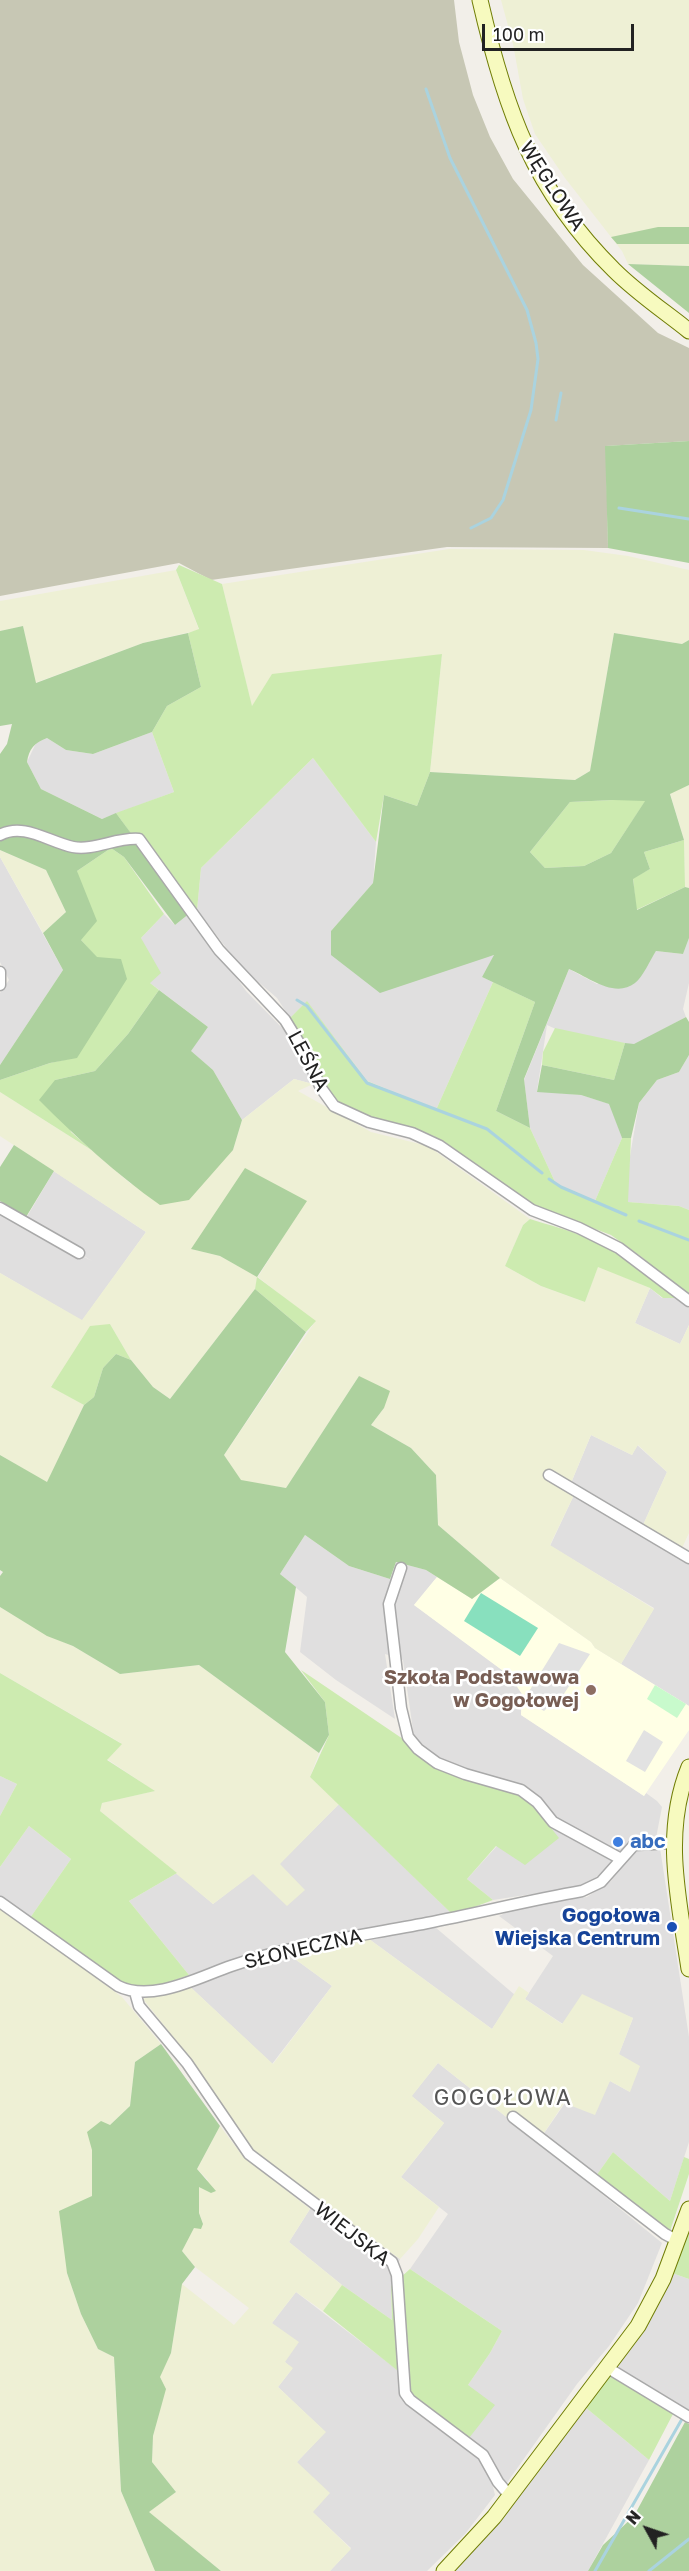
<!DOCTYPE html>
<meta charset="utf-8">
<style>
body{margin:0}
#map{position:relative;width:689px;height:2571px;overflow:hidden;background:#f2efe9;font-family:"Golos Text",sans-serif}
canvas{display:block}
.north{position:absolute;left:617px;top:2499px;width:60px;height:60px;-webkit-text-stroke:4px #fff;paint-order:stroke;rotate:310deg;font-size:16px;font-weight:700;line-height:24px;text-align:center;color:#222}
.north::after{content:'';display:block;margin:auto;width:21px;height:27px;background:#222;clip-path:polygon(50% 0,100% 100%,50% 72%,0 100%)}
.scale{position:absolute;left:482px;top:24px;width:152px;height:27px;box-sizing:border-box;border:3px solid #222;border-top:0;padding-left:8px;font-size:18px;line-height:21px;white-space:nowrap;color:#222;-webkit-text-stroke:4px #fff;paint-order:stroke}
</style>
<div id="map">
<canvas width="689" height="2571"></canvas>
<div class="north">N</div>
<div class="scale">100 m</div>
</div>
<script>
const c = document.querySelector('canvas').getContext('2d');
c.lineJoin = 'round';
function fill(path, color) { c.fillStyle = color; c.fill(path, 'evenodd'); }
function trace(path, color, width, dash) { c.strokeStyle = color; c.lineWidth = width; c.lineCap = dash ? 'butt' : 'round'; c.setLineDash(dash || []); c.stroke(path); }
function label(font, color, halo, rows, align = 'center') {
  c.font = font + ' "Golos Text",sans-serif'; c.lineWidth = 5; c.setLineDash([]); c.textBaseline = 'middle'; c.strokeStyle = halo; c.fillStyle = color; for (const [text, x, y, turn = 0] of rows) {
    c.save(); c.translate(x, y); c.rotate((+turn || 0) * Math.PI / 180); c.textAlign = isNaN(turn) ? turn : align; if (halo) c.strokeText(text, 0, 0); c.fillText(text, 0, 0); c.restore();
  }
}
fill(new Path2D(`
 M152 732 174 792 102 819 41 789 27 762 36 743 47 738 66 750 93 754Z
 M313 758 376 842 373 883 331 931 476 959 495 955 482 977 493 982 436 1110 367 1081 307 1002 290 1018 277 998 241 967 197 910 201 868Z
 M0 857 63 970 0 1065V993L9 980 0 962Z
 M190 913 246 991 289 1035 313 1084 294 1079 242 1120 213 1070 190 1051 208 1027 150 983 141 938 164 914 175 925Z
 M689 938V983L683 1009 686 1017 634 1045 560 1031 547 1025 537 1091 581 1095 610 1104 622 1138 595 1201 556 1184 530 1128 524 1080 569 969 597 984 647 964 656 951 683 954Z
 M689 1055V1210L679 1206 628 1202V1168L639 1103 657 1080 679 1072Z
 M54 1171 146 1232 82 1321 0 1273V1212L92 1261 25 1220Z
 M650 1288 662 1298H677L689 1308V1325L680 1344 635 1323Z
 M591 1435 632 1455 637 1445 667 1472 643 1525 571 1483Z
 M574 1495 689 1560V1706L621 1664 654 1608 550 1546Z
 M305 1535 349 1566 390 1579 396 1562 426 1570 437 1577 414 1605 510 1676 522 1694 521 1715 644 1796 646 1793 657 1801 662 1807 656 1838 630 1843 608 1868 590 1882 578 1887 493 1900 467 1879 497 1846 547 1823 516 1794 436 1756 414 1737 403 1660 385 1654 395 1719 336 1680 300 1652 307 1597 280 1574Z
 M0 1776 17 1784 0 1816Z
 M339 1804 453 1915 266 1952 189 1975 129 1901 177 1873 213 1904 253 1873 279 1864Z
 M29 1826 71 1859 30 1918 0 1897V1867Z
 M660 1848 689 2037V2142L670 2201 613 2152 594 2179 543 2146 662 2243 638 2303 609 2346 577 2384 506 2484 489 2453 469 2438 468 2385 490 2353 502 2331 410 2269 448 2214 401 2177 444 2123 411 2096 438 2063 538 2142 565 2103 610 2081 630 2092 619 2054 633 2018 608 2008 563 2024 525 1999 553 1956 499 1916 523 1904 587 1897 611 1881 633 1851Z
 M435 1927 515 1995 492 2029 369 1939Z
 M288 1954 332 1986 272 2064 185 1982Z
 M312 2197 400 2259 391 2286 392 2320 342 2285 289 2242 310 2209Z
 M672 2273 689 2279V2413L619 2370V2363Z
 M296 2292 399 2371 441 2428 482 2460 490 2475 495 2495 465 2534 427 2571H330L351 2548 312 2512 297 2462 325 2432 278 2387 292 2369 285 2362 272 2323Z
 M585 2407 649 2460 588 2571H454Z`), '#e0dfdf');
fill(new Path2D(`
 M437 1577 472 1599 500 1578 591 1642 595 1648 689 1706V1730L644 1796 521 1715 522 1694 510 1676 414 1605Z`), '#ffffe5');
fill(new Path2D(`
 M0 0H454L459 42 473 95 490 137 513 179 583 265 658 333 689 348V441L606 446 608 548 447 547 211 580 179 563 0 596Z`), '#c7c7b4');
fill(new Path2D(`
 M501 0H689V266L628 264 622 251 565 178 535 134 523 99 513 44Z
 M449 549 584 550 628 556 689 570V640L682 644 614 633 590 771 575 780 430 772 442 654 261 693 252 707 222 584Z
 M176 570 199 630 143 643 35 683 23 626 0 631V601Z
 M689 785V888L685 887 684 840 670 793Z
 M0 850 46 870 66 912 43 933 0 857Z
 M294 1079 313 1084 298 1091 371 1132 428 1146 530 1219 523 1225 505 1266 541 1286 585 1302 598 1266 650 1288 635 1323 680 1344 689 1325V1533L682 1548 643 1525 667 1472 638 1445 632 1455 591 1435 571 1483 574 1495 550 1545 654 1609 621 1664 595 1648 591 1642 500 1578 438 1525 436 1475 411 1448 371 1425 384 1408 359 1376 286 1488 241 1481 224 1455 315 1322 258 1277 255 1289 170 1399 153 1387 131 1360 110 1324 51 1386 84 1405 47 1483 0 1455V1273L82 1320 146 1232 0 1136V1092L93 1151 131 1184 233 1150 242 1120ZM306 1200 258 1277 220 1256 192 1249Z
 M0 1607 47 1635 73 1646 120 1674 199 1665 319 1753 310 1777 339 1804 280 1864 305 1890 287 1906 253 1874 213 1904 100 1811 102 1803 154 1791 107 1759 121 1743 0 1673Z
 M0 1908 122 1997 161 2044 135 2062 130 2106 110 2125 92 2150V2196L67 2273 81 2314 98 2349 114 2357 121 2491 155 2571H0Z
 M369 1939 492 2029 519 1986 529 1993 525 1999 562 2024 582 1994 633 2018 619 2054 640 2066 630 2092 610 2081 595 2115 564 2103 538 2142 438 2063 412 2096 444 2123 401 2177 439 2207 418 2239 400 2259 312 2197 255 2152 194 2063 143 1999 185 1982 273 2064 332 1986 288 1954Z
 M220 2126 242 2155 310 2209 289 2242 342 2285 323 2311 296 2292 272 2323 299 2342 285 2362 293 2368 278 2387 326 2432 297 2462 330 2493 313 2512 351 2549 330 2571H221L148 2512 176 2492 152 2462 153 2436 165 2389 159 2377 171 2353 182 2284 234 2325 249 2308 195 2267 182 2251 187 2237 194 2228 203 2224 199 2213V2187L208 2180 197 2169Z`), '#eef0d5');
fill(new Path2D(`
 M179 565 222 584 252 706 272 674 442 654 430 772 417 806 384 795 376 842 313 758 201 868 197 910 142 835H132L116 813 174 792 152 732 167 706 201 687 188 633 199 629 176 570Z
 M613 800H646L611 853 584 866 545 868 530 852 570 802Z
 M684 840 685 887 636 910 633 878 650 869 644 852Z
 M111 848 124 857 164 914 141 938 161 973 150 983 159 990 128 1034 95 1071 55 1080 71 1132 93 1151 0 1092V1080L50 1063 77 1057 97 958 81 940 77 871Z
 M493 982 535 1002 496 1111 530 1128 556 1184 595 1201 622 1138H631L628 1202 679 1206 689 1210V1301L643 1258 611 1235 545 1210 509 1192 434 1136 369 1117 335 1100 290 1018 307 1001 367 1081 436 1110Z
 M555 1028 625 1043 614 1080 542 1065 543 1052Z
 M530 1219C549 1225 569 1230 587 1238 621 1253 649 1276 677 1298H663L650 1288 598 1267 585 1302 541 1286 505 1266 523 1225Z
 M257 1277 316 1321 306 1332 255 1289Z
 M110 1324 131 1360 116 1354 103 1368 94 1397 84 1405 51 1387 90 1326Z
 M301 1670 403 1739C426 1768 457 1776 491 1786 499 1789 510 1790 518 1795 534 1804 547 1823 559 1838L525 1865 496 1846 467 1879 493 1900 453 1915 310 1777 329 1735 325 1702Z
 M0 1673 122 1744 107 1760 155 1791 102 1803 100 1811 177 1873 129 1901 189 1975C171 1981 149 1991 130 1987 106 1982 52 1935 30 1918L71 1859 29 1826 0 1867V1816L17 1784 0 1776Z
 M613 2152 670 2201 684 2157 689 2159V2174L669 2234 596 2176Z
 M689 2224V2279L672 2273Z
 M410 2269 502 2331 490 2353 468 2385 495 2405 469 2438 441 2428 403 2400 398 2371 323 2311 342 2285 392 2320 391 2286Z
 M609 2375 673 2414 649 2460 585 2407Z`), '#cdebb0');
fill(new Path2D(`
 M658 227H689V244H617L611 237Z
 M628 264 689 266V313Z
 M689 441V563L608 548 605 446Z
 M23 626 36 683 143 643 188 633 201 687 167 706 152 732 93 754 66 750 47 738C34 743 29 749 27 762L41 789 102 819 116 813 190 913 175 925 124 857 111 848 77 871 97 921 81 940 97 957 121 959 127 979 77 1058 50 1063 0 1080V1065L63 970 43 933 66 912 46 870 0 850V754L7 744 12 724 0 726V631Z
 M614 633 682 644 689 640V785L670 794 684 840 644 852 650 869 633 879 637 910 685 887 689 888V938L683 954 656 951C650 960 643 977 635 983 615 999 588 977 569 969L524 1079 530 1128 496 1111 535 1002 482 977 494 955 380 993 331 955V931L373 883 384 795 417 806 430 772 575 780 590 771ZM613 800 645 801 611 853 584 866 545 868 530 852 570 802Z
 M159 990 208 1027 191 1051 213 1070 242 1120 233 1150 189 1200 160 1205C116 1174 77 1138 39 1100L55 1080 95 1071 128 1034Z
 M686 1017 689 1022V1055L679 1072 657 1080 639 1103 631 1138H622L609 1104 581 1095 537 1092 542 1065 614 1080 625 1043 634 1044Z
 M14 1145 54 1171 26 1217 0 1201V1167Z
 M245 1168 307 1201 257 1277 220 1256 191 1249Z
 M255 1289 306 1332 224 1455 241 1480 286 1488 359 1376 390 1391 384 1408 371 1425 411 1448 436 1475 438 1525 500 1578 472 1599 426 1570 396 1562 390 1579 349 1566 305 1535 280 1574 296 1587 285 1652 325 1702 329 1735 319 1753 199 1665 120 1674 73 1646 47 1636 0 1607V1576L3 1572 0 1570V1455L47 1482 84 1405 94 1397 103 1368 116 1354 131 1360 153 1387 170 1399Z
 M161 2044 220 2126 197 2169 216 2191 211 2193 199 2187V2213L203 2224 201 2229 194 2228 182 2251 195 2267 182 2284 171 2353 160 2377 166 2389 153 2436 152 2462 176 2492 149 2512 221 2571H155L121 2491 114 2357 98 2349 81 2314 67 2273 59 2211 92 2196V2150L87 2132 101 2121 110 2125 130 2106 135 2062Z
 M685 2422 689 2424V2571H588L603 2545 634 2516Z`), '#add19e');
fill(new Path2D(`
 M655 1685 686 1704 677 1718 647 1699Z`), '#c8facc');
fill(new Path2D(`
 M481 1593 538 1628 520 1656 464 1621Z`), '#88e0be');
fill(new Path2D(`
 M559 1643 590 1654 554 1709 549 1706 544 1711 537 1707 534 1698 528 1693Z
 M644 1730 663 1742 645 1772 626 1761Z`), '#e2e2e2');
trace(new Path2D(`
 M426 89 450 158 527 310 536 343 538 359 531 410 503 500 491 518 471 528
 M556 420 561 393
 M619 508 689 519
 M297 1000 307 1006 367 1083 487 1129 542 1173
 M549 1179 561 1187 626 1215
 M639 1221 689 1240
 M595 2571 682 2419
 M649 2571 689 2539`), '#aad3df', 3);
const street = new Path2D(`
 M0 835C23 822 49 842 73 847 94 851 117 837 139 839L219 950 285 1020 304 1051 321 1088 334 1106 369 1122 412 1133 440 1146 532 1210 579 1228 619 1248 689 1301
 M0 972V985
 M0 1208 79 1253
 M549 1475 689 1558
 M401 1568 389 1604 401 1708 408 1737 418 1749 437 1763 465 1774 521 1790 537 1802 553 1822 621 1859
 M0 1902 118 1986C152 2003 199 1977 231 1966 294 1944 361 1936 427 1923 479 1913 530 1900 582 1891L601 1882 634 1845 673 1843
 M135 1992 139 2006 187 2063 249 2154 392 2262 397 2275 405 2393 410 2400 483 2455 498 2482 510 2496
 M513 2117 665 2234 678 2241
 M608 2368 689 2417`);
const secondary = new Path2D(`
 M480 0C505 109 533 190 614 270 637 293 664 311 689 331
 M689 1767C662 1833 679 1901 689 1969
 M444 2571 494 2517 638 2326 663 2279 689 2209`);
trace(street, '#a9a9a9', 13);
trace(secondary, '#707d05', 17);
trace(street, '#fff', 10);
trace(secondary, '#f7fabf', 15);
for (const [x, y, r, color] of [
 [591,1690,6,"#8d6e63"],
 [618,1842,6,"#3f7fe0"],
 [672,1927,6,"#1a4fb4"]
]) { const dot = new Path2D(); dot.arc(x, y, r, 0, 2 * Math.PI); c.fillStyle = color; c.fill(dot); trace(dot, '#fff', 2); }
label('20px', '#222', '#fff', [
 ["WĘGLOWA",552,186,57],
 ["LEŚNA",308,1061,62],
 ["SŁONECZNA",303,1949,-13],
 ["WIEJSKA",352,2234,38]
]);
label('bold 20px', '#785e54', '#fff', [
 ["Szkoła Podstawowa",579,1678],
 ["w Gogołowej",579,1701]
], 'right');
label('bold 20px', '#366cbe', '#fff', [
 ["abc",630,1842]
], 'left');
label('bold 20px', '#164399', '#fff', [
 ["Gogołowa",660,1916],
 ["Wiejska Centrum",660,1939]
], 'right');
c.letterSpacing = '1.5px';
label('22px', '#555', '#fff', [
 ["GOGOŁOWA",503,2098]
]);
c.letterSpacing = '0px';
</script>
